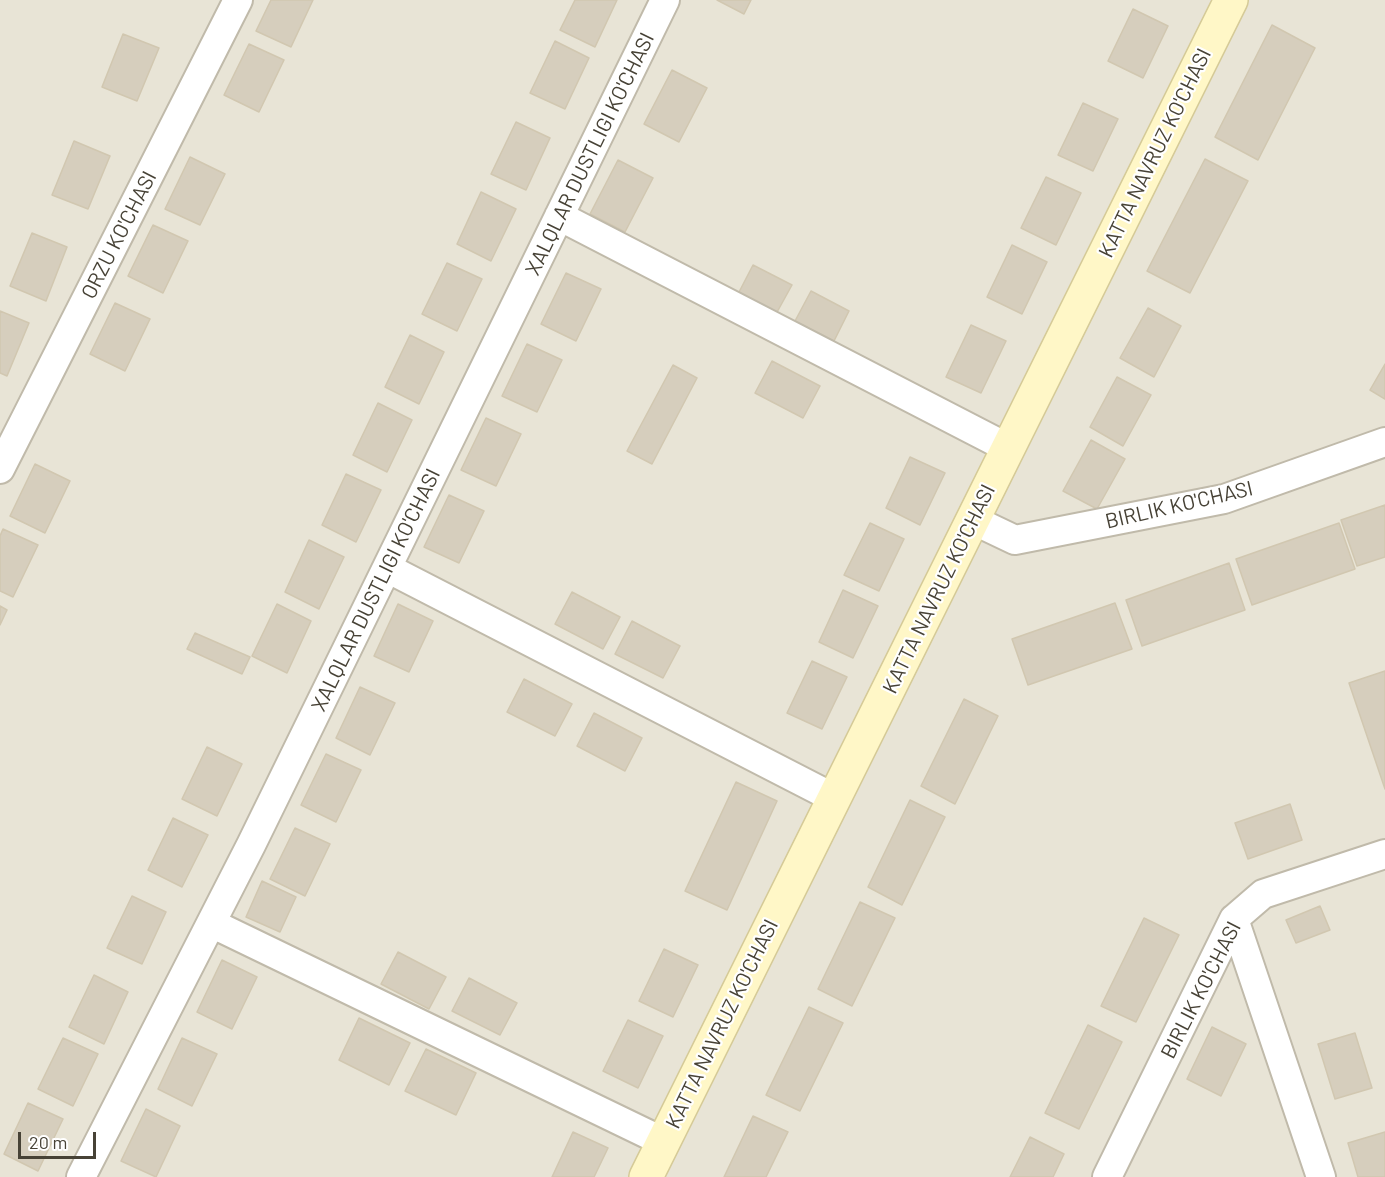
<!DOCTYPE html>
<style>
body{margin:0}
#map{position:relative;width:1385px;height:1177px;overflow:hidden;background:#f4f1e8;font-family:Barlow,sans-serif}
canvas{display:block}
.scale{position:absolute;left:18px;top:1132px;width:78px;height:27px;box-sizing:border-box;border:3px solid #474236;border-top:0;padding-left:8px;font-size:18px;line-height:21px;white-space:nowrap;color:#474236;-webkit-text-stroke:4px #fff;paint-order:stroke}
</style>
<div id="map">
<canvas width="1385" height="1177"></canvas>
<div class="scale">20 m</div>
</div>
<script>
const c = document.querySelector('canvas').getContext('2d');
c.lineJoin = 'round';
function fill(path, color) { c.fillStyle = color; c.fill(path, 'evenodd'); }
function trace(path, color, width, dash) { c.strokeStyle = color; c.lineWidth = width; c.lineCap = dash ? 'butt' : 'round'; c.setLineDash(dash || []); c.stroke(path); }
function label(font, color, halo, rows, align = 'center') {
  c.font = font + ' Barlow,sans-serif'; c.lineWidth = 4.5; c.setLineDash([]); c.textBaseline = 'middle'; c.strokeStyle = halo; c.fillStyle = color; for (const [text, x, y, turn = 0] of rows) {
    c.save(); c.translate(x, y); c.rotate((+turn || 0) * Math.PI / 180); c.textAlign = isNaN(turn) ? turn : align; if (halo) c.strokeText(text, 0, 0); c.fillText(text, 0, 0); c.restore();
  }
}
fill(new Path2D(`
 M0 0H1385V1177H0Z`), '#e8e4d6');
const building = new Path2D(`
 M271 0H313L291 47 256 31Z
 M575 0H617L595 47 560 30Z
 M717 0H751L744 14Z
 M1133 9 1168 26 1143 78 1108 61Z
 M1272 25 1315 48 1258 160 1215 137Z
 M123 34 159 48 137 101 102 87Z
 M555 41 589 58 565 109 530 93Z
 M249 44 284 60 259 112 224 95Z
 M672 70 707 88 679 142 644 124Z
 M1083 103 1118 119 1093 171 1058 155Z
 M516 122 550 138 526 190 491 174Z
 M74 141 110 156 88 209 52 195Z
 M190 157 225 174 200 225 165 209Z
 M1205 159 1248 181 1190 293 1147 271Z
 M618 160 653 178 625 232 590 214Z
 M1046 177 1081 193 1056 245 1021 228Z
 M481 192 516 209 491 261 457 244Z
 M153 225 188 241 163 293 128 276Z
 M32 233 67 247 46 301 10 286Z
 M1012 245 1047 262 1022 314 987 297Z
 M447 263 482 279 457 331 422 314Z
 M753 265 792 285 776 314 738 294Z
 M566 273 601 289 576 341 541 324Z
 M811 291 849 311 834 341 795 321Z
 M115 303 150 319 125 371 90 354Z
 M1148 308 1181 326 1154 377 1120 358Z
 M0 311 29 323 7 376 0 373Z
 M971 325 1006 341 981 393 946 377Z
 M410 335 444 352 419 404 385 387Z
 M527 344 562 360 537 412 502 396Z
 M772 361 820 386 803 418 755 393Z
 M1385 364V399L1370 390Z
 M673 365 697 378 652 464 627 451Z
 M1117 377 1151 395 1123 446 1090 427Z
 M378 403 412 420 387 472 353 455Z
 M486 418 521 434 496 486 461 470Z
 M1091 440 1125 459 1097 509 1063 491Z
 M910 457 945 473 920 525 886 508Z
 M35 464 70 481 45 533 10 516Z
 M346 474 381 490 356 542 322 525Z
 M449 495 484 511 459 563 424 547Z
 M1385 505V557L1357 566 1341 520Z
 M870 523 904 539 879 591 844 575Z
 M1339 523 1355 569 1252 605 1236 559Z
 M3 529 38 545 13 597 0 591V536Z
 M309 540 344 557 319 609 285 592Z
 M1229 563 1245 610 1142 646 1126 600Z
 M843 590 878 606 853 658 819 642Z
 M572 592 620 617 603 649 555 624Z
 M1115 603 1132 649 1028 685 1012 639Z
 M277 604 311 621 287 673 252 656Z
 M398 604 433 621 409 672 374 656Z
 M0 606 7 610 0 625Z
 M632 621 680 646 663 678 615 654Z
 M195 633 250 657 242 674 187 649Z
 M812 661 847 677 822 729 787 713Z
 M1385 671V789L1349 683Z
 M524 679 572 704 555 736 507 712Z
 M360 687 395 703 370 755 336 738Z
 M964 699 998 716 955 804 921 786Z
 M594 713 642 738 625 771 577 746Z
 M207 747 242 764 217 816 182 799Z
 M326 754 361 770 336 822 301 805Z
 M736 782 777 801 727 910 685 891Z
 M910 800 945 817 902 905 868 887Z
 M1290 804 1302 840 1248 859 1235 823Z
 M173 818 208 835 182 887 148 870Z
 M295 828 330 844 305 896 270 879Z
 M262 881 296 897 280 932 246 917Z
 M132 896 166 912 142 964 107 948Z
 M860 902 895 918 852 1006 818 989Z
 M1320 906 1330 930 1296 943 1286 920Z
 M1144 918 1179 935 1136 1022 1101 1006Z
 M664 949 698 965 673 1017 639 1001Z
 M398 952 446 977 429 1009 381 984Z
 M222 960 257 977 232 1029 197 1012Z
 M94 975 128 992 104 1044 69 1027Z
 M469 978 517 1003 500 1035 452 1011Z
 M809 1007 843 1023 800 1111 766 1095Z
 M359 1018 410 1043 389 1085 339 1060Z
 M628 1020 663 1036 638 1088 603 1071Z
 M1088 1025 1122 1042 1079 1129 1045 1113Z
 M1212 1027 1246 1044 1221 1096 1187 1079Z
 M1355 1033 1372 1088 1335 1099 1318 1044Z
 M63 1038 98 1054 73 1106 38 1089Z
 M182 1038 217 1054 192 1106 158 1089Z
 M426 1049 476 1073 456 1115 405 1091Z
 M28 1103 63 1119 38 1171 4 1154Z
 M146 1109 180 1126 156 1177 121 1161Z
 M753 1116 788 1132 766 1177H724Z
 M573 1132 608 1148 594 1177H552Z
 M1385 1132V1177H1358L1348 1143Z
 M1030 1137 1064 1154 1053 1177H1010Z`);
fill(building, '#d6cebd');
trace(building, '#d1c7b0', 1.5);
const street = new Path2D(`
 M559 216 1008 448
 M0 469 238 0
 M973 520 1015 540 1224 499 1385 442
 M387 568 834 798
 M1234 919 1321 1177
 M211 923 664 1142
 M81 1177 251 845 665 0
 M1107 1177 1234 919 1263 894 1385 854`);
const secondary = new Path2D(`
 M646 1177 1231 0`);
trace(street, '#c0baaa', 32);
trace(secondary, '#d5ca97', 36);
trace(street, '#fff', 28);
trace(secondary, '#fff7c7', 33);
label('21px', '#474236', '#fff', [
 ["KATTA NAVRUZ KO'CHASI",1155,153,-64],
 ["XALQLAR DUSTLIGI KO'CHASI",590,154,-64],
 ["ORZU KO'CHASI",119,235,-63],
 ["BIRLIK KO'CHASI",1179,505,-13],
 ["KATTA NAVRUZ KO'CHASI",939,589,-64],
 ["XALQLAR DUSTLIGI KO'CHASI",376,590,-64],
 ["BIRLIK KO'CHASI",1201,990,-63],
 ["KATTA NAVRUZ KO'CHASI",722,1024,-64]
]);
</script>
